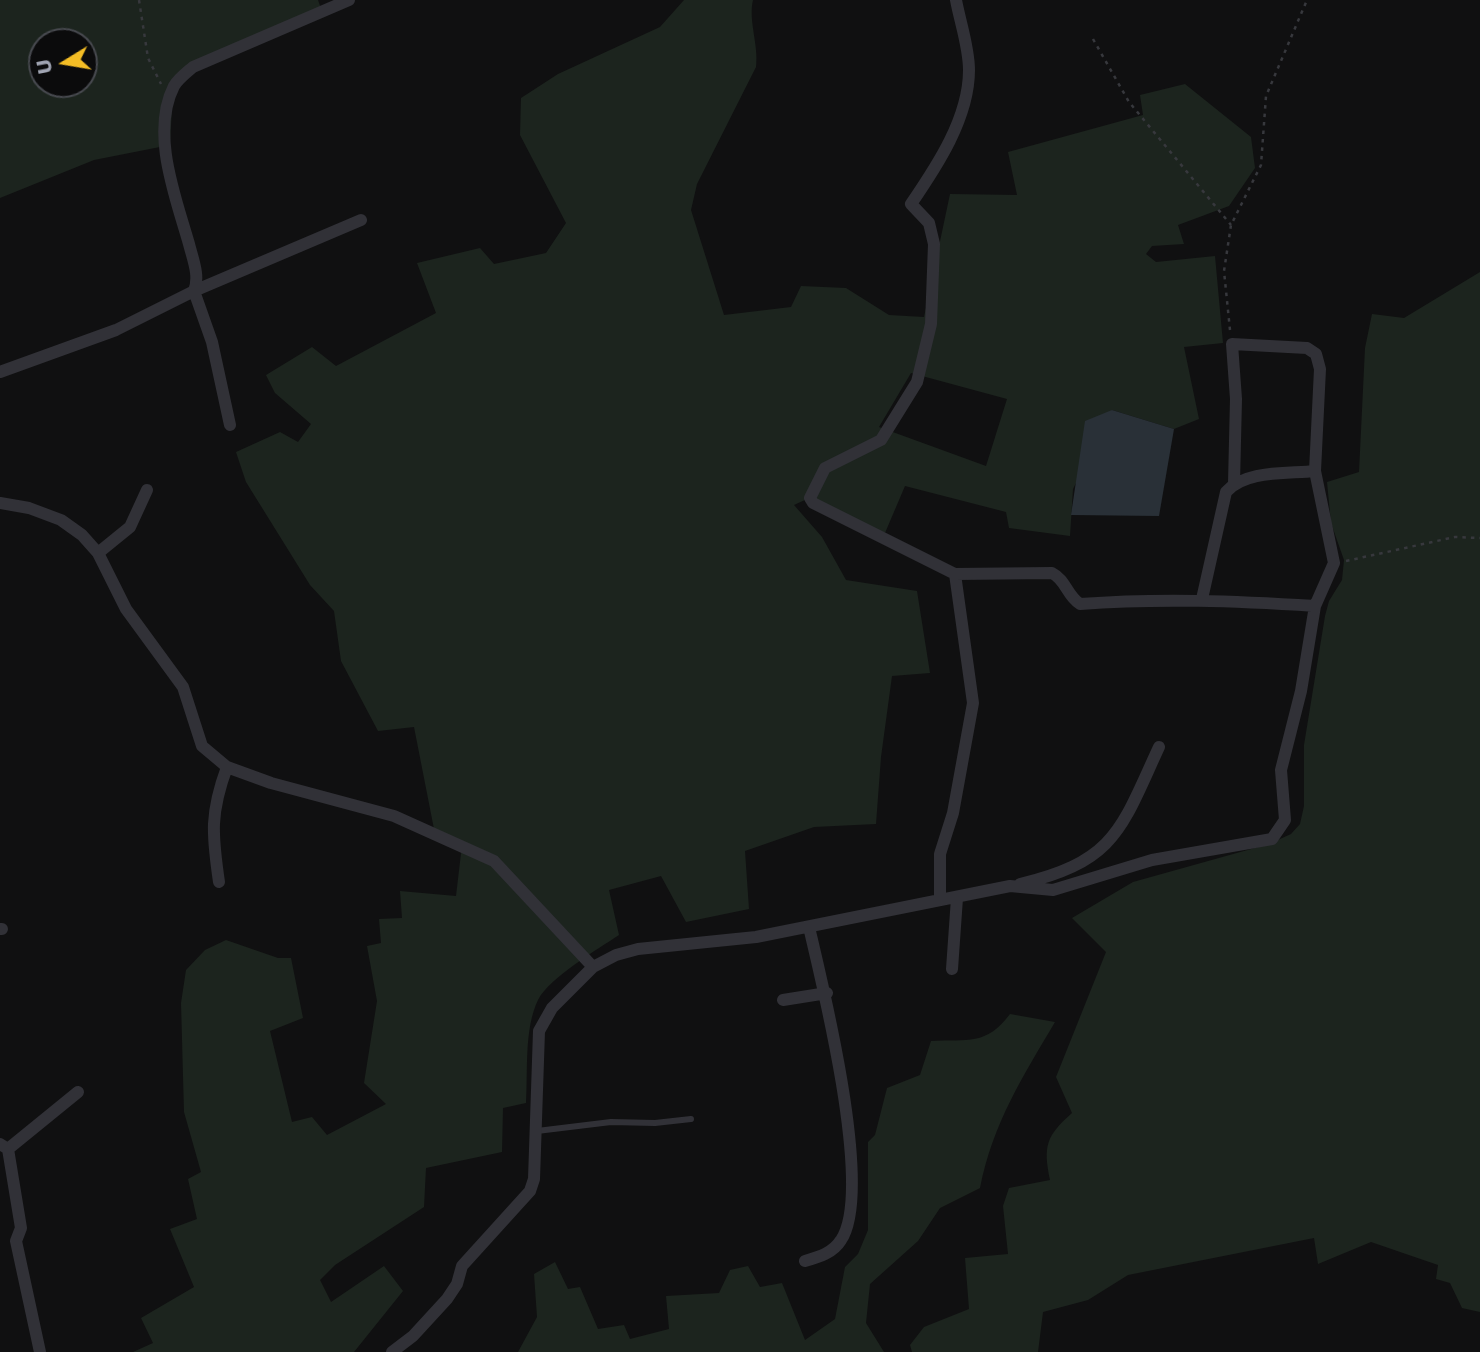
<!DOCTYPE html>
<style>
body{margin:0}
#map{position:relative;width:1480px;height:1352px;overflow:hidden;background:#101011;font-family:"DejaVu Sans",sans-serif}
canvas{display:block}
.north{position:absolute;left:28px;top:28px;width:70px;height:70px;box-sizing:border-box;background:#0b0b0c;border:2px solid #47494f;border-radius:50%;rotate:259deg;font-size:19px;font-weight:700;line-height:28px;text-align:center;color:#a1a5b3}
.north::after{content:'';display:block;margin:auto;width:24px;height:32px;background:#f4bd25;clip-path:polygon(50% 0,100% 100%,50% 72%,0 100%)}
</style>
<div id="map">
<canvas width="1480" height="1352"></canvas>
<div class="north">U</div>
</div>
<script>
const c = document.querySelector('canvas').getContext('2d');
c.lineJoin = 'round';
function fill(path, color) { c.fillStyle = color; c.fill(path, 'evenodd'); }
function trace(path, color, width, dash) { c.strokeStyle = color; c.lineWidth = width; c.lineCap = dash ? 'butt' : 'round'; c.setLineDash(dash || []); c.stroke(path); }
fill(new Path2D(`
 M0 0H318L324 17 203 59 173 89 170 145 94 160 0 198ZM42 42H84V84H42Z
 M684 0H753C748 21 759 45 756 67L697 184 691 210 724 315 791 307 801 286 846 288 889 315 924 317 950 194 1017 195 1008 152 1143 115 1140 95 1185 84 1251 137 1255 168 1229 206 1178 225 1184 244 1152 246 1146 254 1156 262 1215 256 1223 343 1184 347 1199 419 1174 429 1112 410 1073 489 1070 536 1009 528 1006 512 905 486 885 533 807 499 794 505 822 537 846 580 917 591 930 673 892 676 881 757 876 824 814 827 745 851 749 909 686 922 661 876 609 890 619 935C598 949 549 978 538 1000 524 1029 528 1071 526 1103L503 1108 502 1152 426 1168 424 1207 335 1265 320 1280 331 1302 384 1266 403 1291 354 1352H133L153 1343 141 1318 194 1287 170 1229 197 1219 188 1179 201 1172 184 1112 181 1003 186 970 205 950 226 940 278 958H291L303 1018 270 1031 292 1122 312 1117 327 1135 386 1104 364 1083 377 1001 367 946 381 943 379 919 402 918 400 891 456 896 462 845 434 829 414 727 378 731 341 661 334 611 310 585 246 482 236 452 280 432 298 442 311 424 275 393 266 375 312 347 336 366 436 313 417 263 480 248 494 264 546 253 566 223 520 135 521 98 558 74 660 27ZM911 373 1007 399 986 466 879 427Z
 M1480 272V1312L1462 1308 1450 1283 1436 1279 1438 1265 1371 1242 1318 1264 1314 1238 1128 1275 1088 1300 1043 1312 1038 1352H912L910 1345 924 1327 969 1309 965 1258 1008 1254 1003 1206 1009 1188 1050 1180C1043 1146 1046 1136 1072 1113L1056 1077 1106 952 1072 918 1133 882 1269 844 1291 834 1300 824 1304 806V745L1325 616 1329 601 1342 580 1344 560 1331 523 1327 482 1359 472 1365 348 1372 314 1404 318Z
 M1010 1014 1055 1022C1022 1078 993 1123 980 1188L940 1208 918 1241 870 1284 866 1323 884 1352H518L537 1317 534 1274 555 1262 568 1289 580 1287 598 1329 624 1325 630 1339 669 1329 666 1296 719 1293 730 1270 748 1266 760 1287 782 1283 805 1340 835 1319 845 1267 858 1254 868 1230V1142L875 1135 887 1088 920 1075 931 1041C968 1039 986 1046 1010 1014Z`), '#1c241e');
fill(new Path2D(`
 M1112 410 1174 429 1159 516 1071 515 1085 421Z`), '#293037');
trace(new Path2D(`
 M139 0 148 58 161 84
 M1093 39 1129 102 1231 225
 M1230 330 1224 271 1231 225 1261 165 1266 96 1307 0
 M1346 561 1455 537 1480 538`), '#37383d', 2.5, [3.5, 5]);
trace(new Path2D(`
 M537 1131 611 1122 655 1123 691 1119`), '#313137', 6);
trace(new Path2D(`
 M956 0C960 22 969 47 969 70 969 118 937 166 911 204L929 223 934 244 931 324 917 382 881 440 825 468 810 498 813 503 955 574 1052 573C1066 580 1067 596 1080 604 1160 598 1236 601 1315 606
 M0 372 116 330 194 291C200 276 193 260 189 244 176 198 150 133 174 86 178 79 186 73 193 67L349 0
 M230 425 212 342 194 291 361 220
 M0 503 29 508 61 520 82 535 98 553 126 609 183 687 202 746 227 767 271 783 394 816 494 861 593 967
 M98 553 130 527 147 490
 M1202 599 1226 492C1245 470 1287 474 1315 471
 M219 882C212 834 210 813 227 767
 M1020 884C1116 861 1121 829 1159 747
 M940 900V854L953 813 973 703 955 574
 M0 929H2
 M952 969 957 898
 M783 1000 827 993
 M0 1144 8 1149 78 1092
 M8 1149 21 1228 16 1241 40 1352
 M805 1261C819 1257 833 1253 841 1240 874 1191 823 987 809 927
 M392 1352 413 1336 447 1299 457 1284 462 1266 530 1191 534 1179 539 1031 552 1008 593 967 616 955 638 949 756 937 1010 886 1053 890 1152 860 1272 839 1285 820 1281 770 1301 691 1315 606 1334 563 1315 471 1320 369 1316 354 1307 348 1232 344 1236 399 1234 483`), '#313137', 12);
</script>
